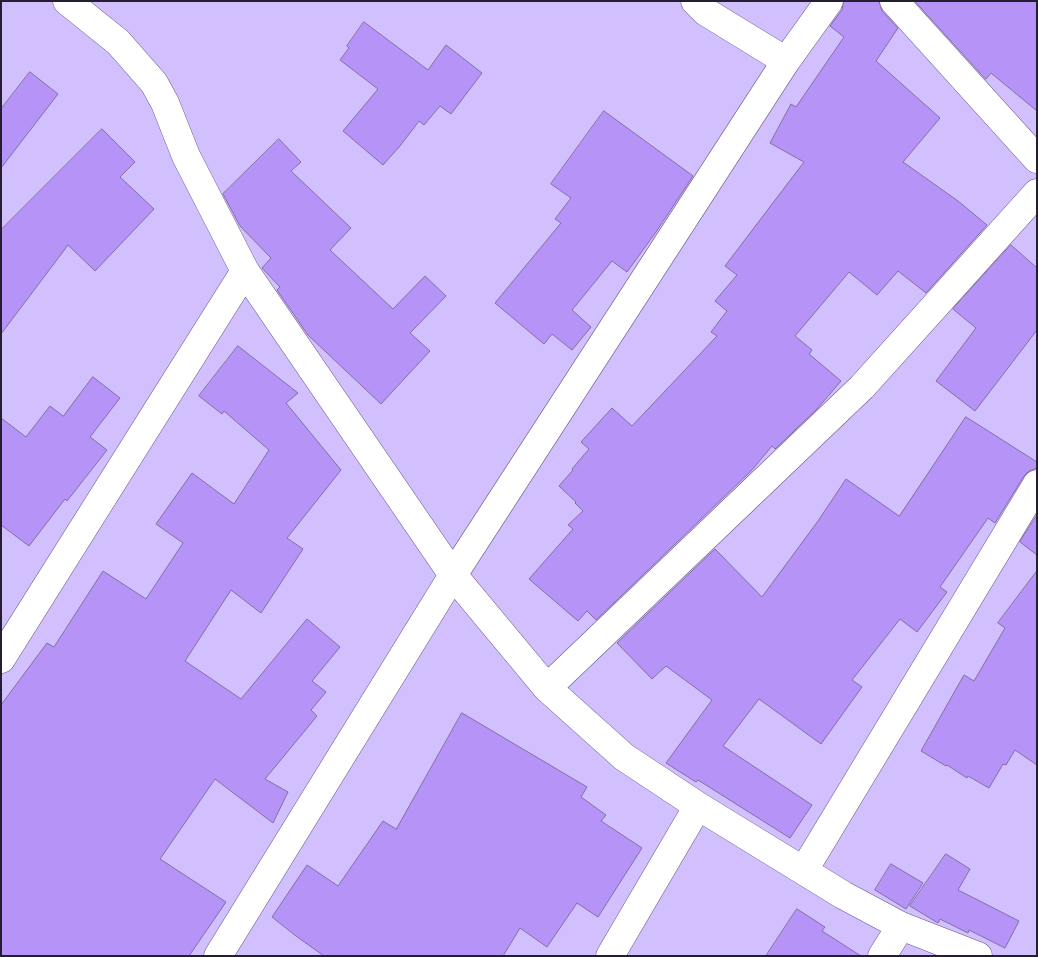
<!DOCTYPE html>
<style>
body{margin:0}
#map{position:relative;width:1038px;height:957px;overflow:hidden;background:#d2bffd;font-family:Helvetica,sans-serif}
canvas{display:block}
.frame{position:absolute;inset:0;border:2px solid #251d34;pointer-events:none}
</style>
<div id="map">
<canvas width="1038" height="957"></canvas>
<div class="frame"></div>
</div>
<script>
const c = document.querySelector('canvas').getContext('2d');
c.lineJoin = 'round';
function fill(path, color) { c.fillStyle = color; c.fill(path, 'evenodd'); }
function trace(path, color, width, dash) { c.strokeStyle = color; c.lineWidth = width; c.lineCap = dash ? 'butt' : 'round'; c.setLineDash(dash || []); c.stroke(path); }
const building = new Path2D(`
 M844 1H879L882 11 898 28 876 61 940 118 903 162 958 201 987 225 926 293 898 271 877 295 849 272 795 336 812 350 809 354 841 381 817 409 775 449 772 446 751 471 596 620 587 611 578 621 529 579 573 529 568 525 583 511 575 503 576 502 559 486 573 470 572 469 589 449 581 442 612 408 632 426 717 336 711 332 727 311 715 301 737 275 725 266 804 162 770 143 791 104 796 107 844 37 830 26 842 10Z
 M915 1H1037V111L991 73 986 79Z
 M364 22 428 70 446 45 482 73 451 114 440 106 424 125 419 121 400 146 383 165 343 131 378 89 340 60 349 48 347 46Z
 M30 72 58 94 1 168V109Z
 M604 111 693 176 656 232 627 272 612 261 572 310 591 327 572 350 552 334 544 344 495 303 561 223 555 219 571 198 551 184Z
 M102 129 135 162 120 177 154 209 95 271 68 245 1 334V230Z
 M279 139 301 162 291 171 351 228 330 250 393 309 425 276 446 296 410 333 430 351 381 404 308 335 277 290 280 287 262 268 271 258 240 226 223 194Z
 M1011 245 1037 268V330L975 411 936 381 976 328 953 309Z
 M238 346 298 393 286 403 341 470 287 538 303 549 261 613 231 590 185 661 241 699 307 619 340 647 312 681 326 692 311 710 317 716 265 779 288 792 273 823 215 779 160 859 226 902 189 956H1V705L47 643 54 647 103 571 146 599 183 543 156 524 192 473 234 504 269 450 224 411 222 414 199 396Z
 M93 377 120 398 90 437 107 450 67 501 65 499 29 546 1 525V418L26 437 50 406 63 416Z
 M966 417 1037 462V468L1029 471 1024 476 995 523 988 518 940 587 947 592 917 632 900 619 852 680 862 687 821 744 759 699 723 746 812 805 790 838 698 780 696 782 666 763 712 700 666 666 652 679 617 643 715 549 762 597 818 521 846 479 899 516Z
 M1037 515V555L1020 542Z
 M1037 571V765L1015 750 1006 765 1003 764 989 788 968 776 967 778 947 765 946 766 921 751 964 675 974 681 1005 628 998 623Z
 M462 713 587 787 581 797 606 815 601 821 642 848 598 917 577 903 547 947 520 928 503 956H324L296 936 272 917 307 865 338 886 383 821 396 829Z
 M946 854 970 869 958 890 1019 921 1005 948 969 930 968 933 940 919 938 923 910 906Z
 M891 864 923 883 906 909 875 890Z
 M797 909 825 927 822 931 861 956H766Z`);
fill(building, '#b693f7');
trace(building, '#816ea7', 1);
const street = new Path2D(`
 M67 1 118 42 154 83 165 103 186 156 245 271 453 575 547 688 624 757 698 806 843 895 901 926 978 956
 M695 1 706 12 786 61
 M894 1 1037 159
 M1 659 245 271
 M547 688 862 387 1037 193
 M804 870 1037 484
 M218 956 453 575 786 61 829 1
 M610 956 698 806
 M882 956 901 926`);
trace(street, '#66548b', 29);
trace(street, '#fff', 28);
</script>
